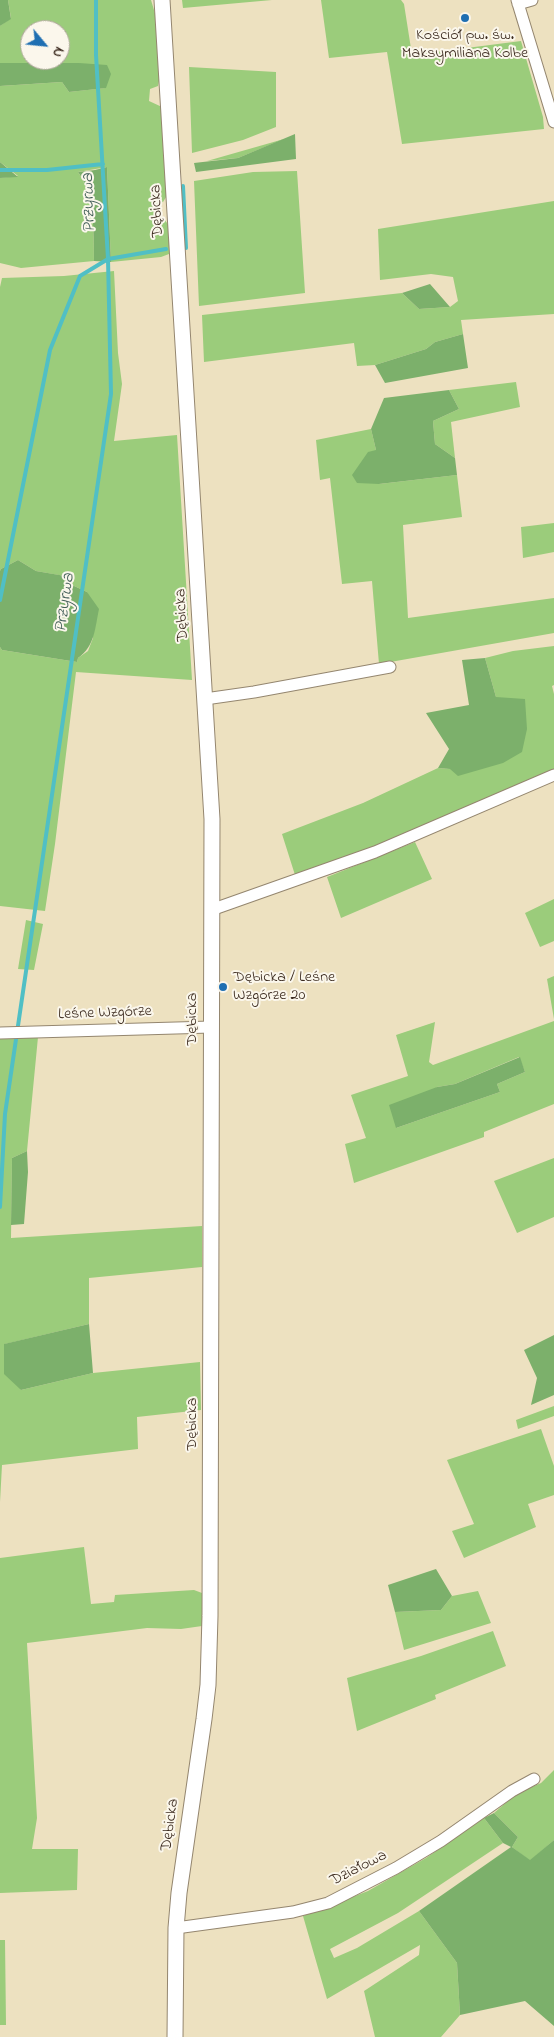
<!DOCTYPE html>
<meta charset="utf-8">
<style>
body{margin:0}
#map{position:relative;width:554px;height:2037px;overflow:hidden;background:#ede1c0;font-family:"Indie Flower",sans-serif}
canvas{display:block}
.north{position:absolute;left:20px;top:20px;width:50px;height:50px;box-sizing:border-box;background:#fbf7ec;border:1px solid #aea59a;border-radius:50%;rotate:118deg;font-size:14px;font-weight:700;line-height:20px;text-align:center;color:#3b2a1e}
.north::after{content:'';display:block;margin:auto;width:18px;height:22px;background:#1f6fb2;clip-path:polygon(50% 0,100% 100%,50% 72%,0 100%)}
</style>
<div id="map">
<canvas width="554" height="2037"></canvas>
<div class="north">N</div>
</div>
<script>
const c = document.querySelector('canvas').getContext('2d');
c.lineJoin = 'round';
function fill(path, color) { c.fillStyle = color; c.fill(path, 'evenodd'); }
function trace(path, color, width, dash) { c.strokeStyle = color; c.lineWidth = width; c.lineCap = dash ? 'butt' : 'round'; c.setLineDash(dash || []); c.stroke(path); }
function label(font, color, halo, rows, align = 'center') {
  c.font = font + ' "Indie Flower",sans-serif'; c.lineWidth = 4; c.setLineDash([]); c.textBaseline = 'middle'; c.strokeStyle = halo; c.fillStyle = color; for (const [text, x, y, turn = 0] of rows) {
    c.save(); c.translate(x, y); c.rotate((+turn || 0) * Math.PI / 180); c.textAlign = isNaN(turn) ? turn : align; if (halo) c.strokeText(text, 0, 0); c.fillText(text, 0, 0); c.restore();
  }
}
fill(new Path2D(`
 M8 0H151L157 20 159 81 158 86 150 89 149 101 162 107 168 194 163 202 156 204V216L163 217 169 226V254L161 257 111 262 107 167 78 172C94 195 94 234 94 261L21 268 0 263V178L18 176 0 162V86L62 82 69 92 105 88 79 63H0V26L11 18ZM30 30H60V60H30Z
 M182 0H272L183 8Z
 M321 0H401L404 4 412 55 521 41 543 117 544 129 402 144 387 52 329 58Z
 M189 67 276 72V127L243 140 192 153Z
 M284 139 238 158 207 161Z
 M297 171 305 293 199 306 194 181 253 172Z
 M554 201V314L461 320 463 334 435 342 426 349 375 365 357 366 354 343 204 362 202 315 402 293 419 309 450 307 458 301 453 277 431 274 380 280 378 229Z
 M114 271 118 353 122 384 114 441 177 435 192 680 76 672 55 844 45 911 0 906V647L2 650 77 662 78 658 88 651 93 638 87 592 72 585 70 577 36 571 18 560 1 569 0 571V287L2 278 64 276Z
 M516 382 520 407 451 422 455 458 435 444 433 421 459 409 449 390Z
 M371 429 376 450 379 484 457 475 462 517 403 525 408 618 554 598V633L379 664 372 581 342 584 330 478 320 480 316 440Z
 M554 523V552L523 558 521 527Z
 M554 646V685L552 686 554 694V770L383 844 295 875 282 834 363 803 438 768 450 769 496 697 485 658 513 651Z
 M415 842 432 879 341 918 327 877Z
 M554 899V941L540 947 525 913Z
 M26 920 43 924 34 970 18 969Z
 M554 976V1019L547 979Z
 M554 1021V1104L484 1132V1137L354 1183 345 1144 366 1138 351 1095 408 1076 396 1035 435 1022 429 1062 433 1065ZM519 1057 525 1072 497 1084 500 1092 396 1128 437 1087 455 1084Z
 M38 1037 27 1151 12 1158 11 1238 202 1226V1267L89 1278V1324L5 1344 21 1390 93 1373 200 1362 201 1410 137 1417 138 1449 2 1465 0 1502V1038Z
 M554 1158V1217L517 1233 494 1181Z
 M554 1406V1416L518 1429 516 1420Z
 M541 1429 554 1466V1495L528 1504 536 1527 464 1558 452 1531 474 1524 447 1460Z
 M84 1547 91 1604 114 1602 115 1595 194 1590 202 1593V1626L181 1629 147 1628 27 1643 37 1818 32 1849H78L77 1890 0 1893V1558Z
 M478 1591 491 1623 404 1650 395 1612 441 1610 452 1596Z
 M493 1631 506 1666 435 1695 436 1699 357 1731 347 1678 421 1656Z
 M554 1770V1840L530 1861 512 1847 518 1837 494 1813 516 1794 541 1783Z
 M484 1818 503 1843 398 1913 330 1949 334 1958 357 1948 419 1911 457 1963 460 2015 441 2037H375L364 1991 419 1955 420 1945 327 1999 303 1916 368 1891 426 1858Z
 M0 1940H5L6 2025H0Z`), '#9bcc7b');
fill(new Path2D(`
 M0 0H8L11 19 0 26Z
 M0 63H79L107 65 111 74 106 88 69 92 62 82 0 86Z
 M295 134 296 159 196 172 194 163 238 158Z
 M0 162 18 177 0 178Z
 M107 167 111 262 94 261C94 234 94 194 78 172L95 170Z
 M430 284 450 307 419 309 402 293Z
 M463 334 468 368 385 383 375 365 426 349 435 342Z
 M449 390 459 409 433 421 435 444 455 458 457 475 379 484 357 483 352 475 368 452 376 450 371 429 384 398Z
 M18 560 36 571 71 577 72 585 87 592 99 609C95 628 95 646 78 658L77 662 2 650 0 647V571L1 569Z
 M485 658 496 697 525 699 527 729 522 752 503 763 458 776 450 769 438 768 449 749 426 713 469 705 462 660Z
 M520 1057 525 1072 497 1084 500 1092 396 1128 389 1105 437 1087 455 1084Z
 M27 1151 28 1172 24 1224 11 1225 12 1158Z
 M89 1324 93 1373 21 1390 4 1374V1344Z
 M554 1335V1395L531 1405 537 1378 524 1350Z
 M436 1569 452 1596 441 1610 395 1612 388 1585Z
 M494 1813 518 1837 512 1847 530 1860 554 1840V2026L525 2001 460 2015 457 1963 419 1911 511 1847 503 1843 484 1818Z`), '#7cb06b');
trace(new Path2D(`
 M0 170H47L103 164
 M183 186 186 248
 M0 600 50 350 80 276 108 259 166 249
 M0 1207 5 1114 111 394 108 259 96 55V0`), '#50bfc5', 4);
const minor = new Path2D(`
 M517 0 554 122
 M518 4 532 0
 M205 699 254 692 390 667
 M211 910 375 852 554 775
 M0 1033 211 1027
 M176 1928 293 1912 328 1903 396 1868 441 1841 512 1791 534 1779`);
const tertiary = new Path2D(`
 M162 0 212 819 210 1616 208 1685 204 1719 179 1893 176 1928 175 2037`);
trace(minor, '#94866f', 13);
trace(tertiary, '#94866f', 17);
trace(minor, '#fff', 11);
trace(tertiary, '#fff', 15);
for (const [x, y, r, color] of [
 [465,18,5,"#1f6fb2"],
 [223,987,5,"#1f6fb2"]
]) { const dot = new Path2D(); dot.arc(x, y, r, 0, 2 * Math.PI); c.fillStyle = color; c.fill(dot); trace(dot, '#fbf7ec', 2); }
label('16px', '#3b2a1e', '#fbf7ec', [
 ["Kościół pw. św.",465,36],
 ["Maksymiliana Kolbe",465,54],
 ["Dębicka / Leśne",233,978,"left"],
 ["Wzgórze 20",233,996,"left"]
]);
label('16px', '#3b2a1e', '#fbf7ec', [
 ["Dębicka",158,211,-93],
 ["Dębicka",183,615,-93],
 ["Leśne Wzgórze",105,1014,-2],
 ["Dębicka",193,1019,-90],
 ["Dębicka",193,1424,-90],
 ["Dębicka",171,1825,-82],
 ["Działowa",359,1869,-27]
]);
label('italic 18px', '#425e58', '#fbf7ec', [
 ["Przyrwa",90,203,-92],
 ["Przyrwa",66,603,-82]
]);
</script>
